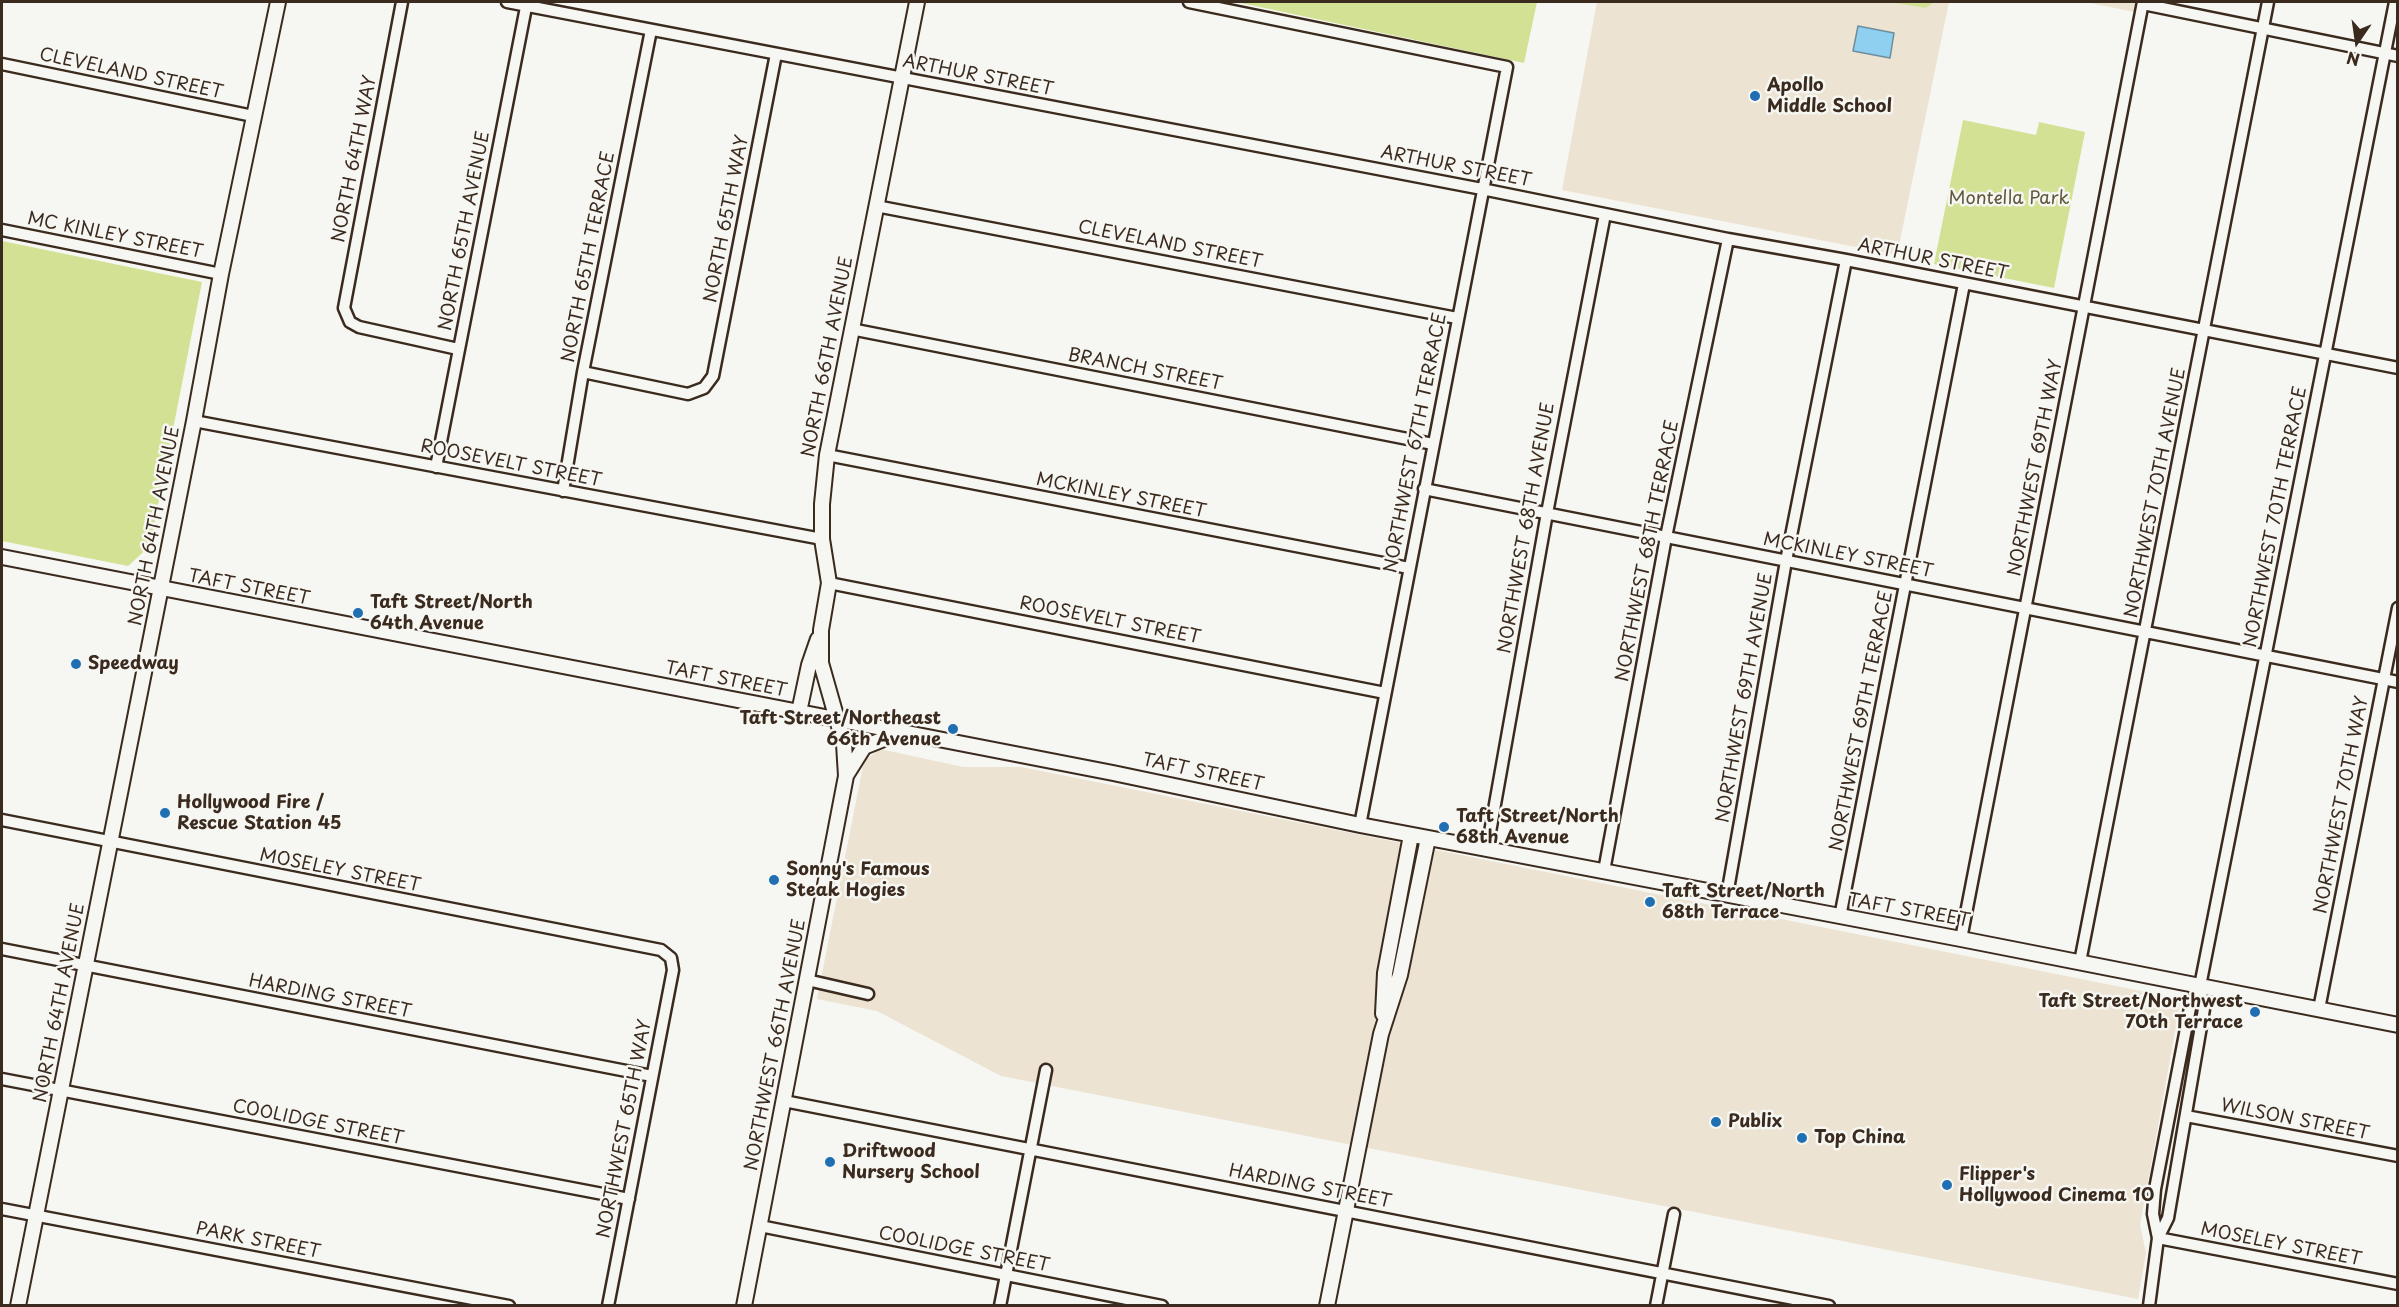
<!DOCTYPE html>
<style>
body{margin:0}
#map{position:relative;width:2399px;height:1307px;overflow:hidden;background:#f6f6f2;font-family:"Playpen Sans",sans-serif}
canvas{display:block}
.frame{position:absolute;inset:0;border:3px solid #3b2a1e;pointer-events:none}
.north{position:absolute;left:2327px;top:12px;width:60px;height:60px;-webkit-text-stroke:4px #f6f6f2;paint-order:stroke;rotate:193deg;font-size:16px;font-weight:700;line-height:24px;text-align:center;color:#3b2a1e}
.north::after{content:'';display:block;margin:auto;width:21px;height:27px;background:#3b2a1e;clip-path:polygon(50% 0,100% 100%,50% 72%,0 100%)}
</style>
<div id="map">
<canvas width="2399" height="1307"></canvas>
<div class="frame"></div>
<div class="north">N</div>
</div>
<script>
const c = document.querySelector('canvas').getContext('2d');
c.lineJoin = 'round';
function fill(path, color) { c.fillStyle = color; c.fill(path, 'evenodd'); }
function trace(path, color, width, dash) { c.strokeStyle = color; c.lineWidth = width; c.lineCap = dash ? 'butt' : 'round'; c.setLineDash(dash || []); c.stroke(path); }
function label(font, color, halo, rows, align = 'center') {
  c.font = font + ' "Playpen Sans",sans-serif'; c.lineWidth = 5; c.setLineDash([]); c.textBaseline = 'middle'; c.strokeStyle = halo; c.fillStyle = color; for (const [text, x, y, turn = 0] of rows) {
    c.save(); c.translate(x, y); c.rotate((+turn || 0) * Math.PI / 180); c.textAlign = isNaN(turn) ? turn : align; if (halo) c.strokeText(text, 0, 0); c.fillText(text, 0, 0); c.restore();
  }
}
fill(new Path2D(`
 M1597 2H1949L1897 255 1562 190Z
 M2085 2H2143L2140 13Z
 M880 749 963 767H1021L2181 999 2140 1225 2146 1253 2138 1299 1001 1076 877 1011 817 999 864 761Z`), '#ece3d2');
fill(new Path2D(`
 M1236 2H1537L1524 63Z
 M1890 2H1934L1926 8Z
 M1963 120 2036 135 2039 122 2085 132 2054 288 1934 264Z
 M2 241 202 282 150 546 128 566 2 541Z`), '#d3e194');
const water = new Path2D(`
 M1858 26 1894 33 1890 58 1853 51Z`);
fill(water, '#8fcff0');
trace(water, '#6d8d9c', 1.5);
const minor = new Path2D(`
 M402 2 344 308 350 322 359 327 458 349
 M507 2 1482 189 1728 239 1846 260 2398 368
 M1189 2 1507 67 1360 825
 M2143 4 2398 56
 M2 64 253 116
 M876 206 1457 318
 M2 230 221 274
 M851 329 1433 444
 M583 372 688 394 704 388 713 376 776 54
 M194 421 822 539
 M827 455 1409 568
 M436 467 527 2
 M1424 489 2398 682
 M563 491 583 372 651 30
 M829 583 1385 693
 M2 820 661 950 671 958 673 970 608 1306
 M1487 849 1547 513 1605 214
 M1604 871 1666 537 1728 239
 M1727 895 1786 561 1846 260
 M1840 917 1964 284
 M1961 939 2143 2
 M2 949 652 1076
 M2080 962 2268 2
 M807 980 868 994
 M2319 1009 2398 608
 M2 1079 629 1199
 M784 1101 1829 1306
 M2186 1116 2398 1156
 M2 1209 509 1306
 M760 1226 1162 1306
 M2158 1238 2168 1218 2204 1009 2200 986
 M2158 1238 2398 1284
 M1000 1306 1046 1070
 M1656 1306 1674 1214
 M2149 1306 2158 1238 2153 1214 2155 1189 2190 1008 2200 986 2395 2`);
const tertiary = new Path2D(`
 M2 557 1113 773 1360 825 1961 939 2398 1025
 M799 712 809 665 818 639
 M847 774 864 747 899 733
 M1383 1014 1385 973 1411 835
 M18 1306 194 421 221 274 278 2
 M744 1306 846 776 844 744 821 663V630L829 583 822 539V504L827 455 917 2
 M1327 1306 1381 1034 1400 975 1428 838`);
trace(minor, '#3b2a1e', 15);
trace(tertiary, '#3b2a1e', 18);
trace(minor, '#f6f6f2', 10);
trace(tertiary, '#f6f6f2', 14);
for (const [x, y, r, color] of [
 [1755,96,6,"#1f6fb2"],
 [358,613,6,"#1f6fb2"],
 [76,664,6,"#1f6fb2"],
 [953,729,6,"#1f6fb2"],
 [165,813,6,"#1f6fb2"],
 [1444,827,6,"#1f6fb2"],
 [774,880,6,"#1f6fb2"],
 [1650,902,6,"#1f6fb2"],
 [2255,1012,6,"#1f6fb2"],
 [1716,1122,6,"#1f6fb2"],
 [1802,1138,6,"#1f6fb2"],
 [830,1162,6,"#1f6fb2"],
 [1947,1185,6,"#1f6fb2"]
]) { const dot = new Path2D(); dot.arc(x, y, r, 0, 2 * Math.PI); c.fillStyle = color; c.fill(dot); trace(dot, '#f6f6f2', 2); }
label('18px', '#3b2a1e', '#f6f6f2', [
 ["CLEVELAND STREET",131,74,12],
 ["ARTHUR STREET",978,76,11],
 ["NORTH 64TH WAY",355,159,-79],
 ["ARTHUR STREET",1456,167,11],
 ["NORTH 65TH WAY",727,219,-79],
 ["NORTH 65TH AVENUE",465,231,-79],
 ["MC KINLEY STREET",115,236,11],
 ["CLEVELAND STREET",1170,245,11],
 ["NORTH 65TH TERRACE",589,257,-79],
 ["ARTHUR STREET",1933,260,11],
 ["NORTH 66TH AVENUE",828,357,-79],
 ["BRANCH STREET",1145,370,11],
 ["NORTHWEST 67TH TERRACE",1416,443,-79],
 ["ROOSEVELT STREET",511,464,11],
 ["NORTHWEST 69TH WAY",2036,468,-79],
 ["NORTHWEST 70TH AVENUE",2156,493,-79],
 ["MCKINLEY STREET",1121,496,11],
 ["NORTHWEST 70TH TERRACE",2276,517,-79],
 ["NORTH 64TH AVENUE",155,526,-79],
 ["NORTHWEST 68TH AVENUE",1527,528,-80],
 ["NORTHWEST 68TH TERRACE",1648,551,-79],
 ["MCKINLEY STREET",1848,556,11],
 ["TAFT STREET",249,588,11],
 ["ROOSEVELT STREET",1110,621,11],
 ["TAFT STREET",726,680,11],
 ["NORTHWEST 69TH AVENUE",1745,698,-80],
 ["NORTHWEST 69TH TERRACE",1862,721,-79],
 ["TAFT STREET",1203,773,12],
 ["NORTHWEST 70TH WAY",2342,805,-79],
 ["MOSELEY STREET",340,871,11],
 ["TAFT STREET",1909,911,10],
 ["HARDING STREET",330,997,11],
 ["NORTH 64TH AVENUE",60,1003,-79],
 ["NORTHWEST 66TH AVENUE",776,1045,-79],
 ["WILSON STREET",2295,1120,11],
 ["COOLIDGE STREET",318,1123,11],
 ["NORTHWEST 65TH WAY",625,1129,-79],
 ["HARDING STREET",1310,1187,11],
 ["PARK STREET",258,1241,11],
 ["MOSELEY STREET",2281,1245,11],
 ["COOLIDGE STREET",964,1250,11]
]);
label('bold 18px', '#3b2a1e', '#f6f6f2', [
 ["Apollo",1767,86],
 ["Middle School",1767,107],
 ["Taft Street/North",370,603],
 ["64th Avenue",370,624],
 ["Speedway",88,664],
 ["Taft Street/Northeast",941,719,"right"],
 ["66th Avenue",941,740,"right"],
 ["Hollywood Fire /",177,803],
 ["Rescue Station 45",177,824],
 ["Taft Street/North",1456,817],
 ["68th Avenue",1456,838],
 ["Sonny's Famous",786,870],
 ["Steak Hogies",786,891],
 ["Taft Street/North",1662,892],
 ["68th Terrace",1662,913],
 ["Taft Street/Northwest",2243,1002,"right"],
 ["70th Terrace",2243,1023,"right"],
 ["Publix",1728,1122],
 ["Top China",1814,1138],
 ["Driftwood",842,1152],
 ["Nursery School",842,1173],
 ["Flipper's",1959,1175],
 ["Hollywood Cinema 10",1959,1196]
], 'left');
label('18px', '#61583c', '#f6f6f2', [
 ["Montella Park",2009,199]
]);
</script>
